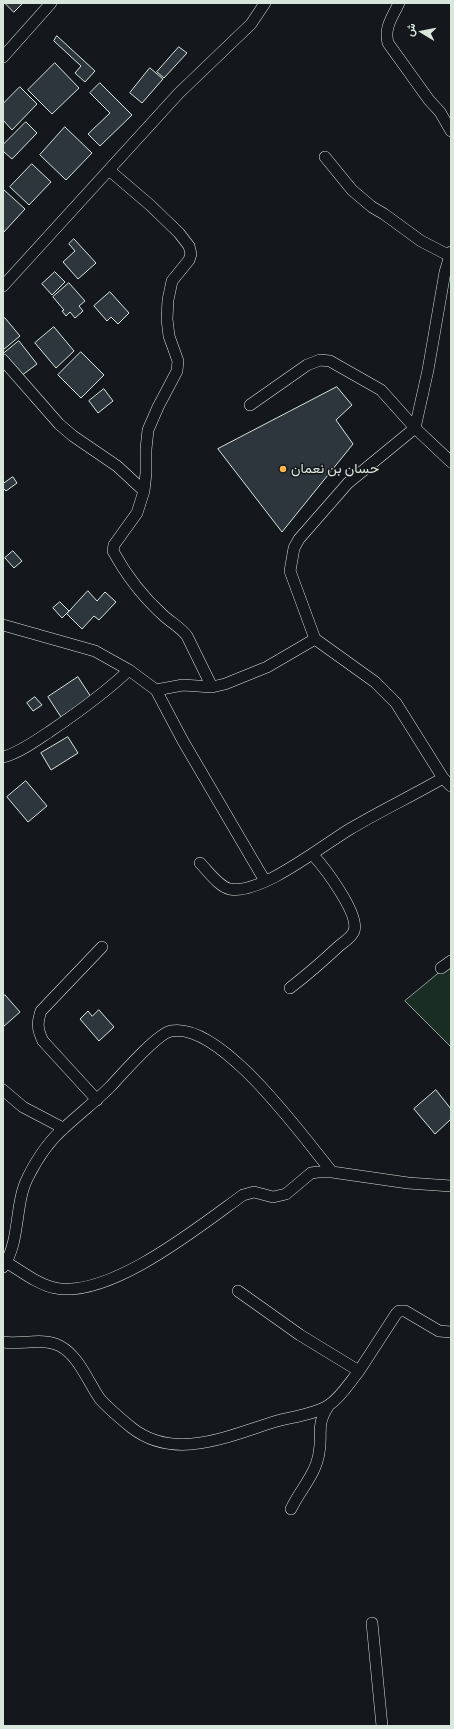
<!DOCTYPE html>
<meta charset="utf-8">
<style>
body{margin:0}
#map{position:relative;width:454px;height:1729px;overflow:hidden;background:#14181c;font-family:Cabin,Vazirmatn,sans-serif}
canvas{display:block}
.frame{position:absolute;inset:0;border:4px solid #d8e6dc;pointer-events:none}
.north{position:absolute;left:402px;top:12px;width:40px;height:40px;-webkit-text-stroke:3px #14181c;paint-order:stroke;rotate:280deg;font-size:11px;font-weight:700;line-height:16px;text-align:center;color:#d8e6dc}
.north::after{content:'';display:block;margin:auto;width:14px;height:18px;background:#d8e6dc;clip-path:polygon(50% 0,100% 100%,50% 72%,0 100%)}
</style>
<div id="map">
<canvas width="454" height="1729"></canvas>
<div class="frame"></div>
<div class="north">ش</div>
</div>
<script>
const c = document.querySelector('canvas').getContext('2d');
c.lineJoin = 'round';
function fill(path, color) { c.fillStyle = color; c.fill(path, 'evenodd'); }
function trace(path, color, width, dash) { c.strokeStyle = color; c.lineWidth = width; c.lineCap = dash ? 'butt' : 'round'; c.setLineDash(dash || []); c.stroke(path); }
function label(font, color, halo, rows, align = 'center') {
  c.font = font + ' Cabin,Vazirmatn,sans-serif'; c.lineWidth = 3; c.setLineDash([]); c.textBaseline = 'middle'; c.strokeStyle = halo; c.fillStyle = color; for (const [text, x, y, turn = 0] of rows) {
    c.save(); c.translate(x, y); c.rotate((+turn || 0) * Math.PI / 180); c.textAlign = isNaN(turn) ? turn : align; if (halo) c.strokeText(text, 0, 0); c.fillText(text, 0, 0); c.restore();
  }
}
const green = new Path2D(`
 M451 963V1047L405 1001Z`);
fill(green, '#1a2d24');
trace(green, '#939e99', 1);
const building = new Path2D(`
 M5 3H23L14 12Z
 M57 36 95 71 85 82 75 73 81 66 54 41Z
 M179 47 187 53 164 78 157 72Z
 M55 63 79 88 52 114 28 90Z
 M150 68 163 79 142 103 130 93Z
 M100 83 132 115 100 146 88 134 110 113 90 93Z
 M20 87 37 104 12 130 3 120V104Z
 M26 122 37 133 12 159 3 151V145Z
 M65 127 92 153 66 180 40 155Z
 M32 164 51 182 29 205 10 187Z
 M3 189 25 209 3 233Z
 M74 239 96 263 78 279 63 262 75 251 69 244Z
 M55 272 65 282 52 295 42 284Z
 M69 283 85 301 79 306 83 311 75 318 70 312 66 316 62 311 64 310 53 297Z
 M110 292 129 313 118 324 111 317 107 321 94 306Z
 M5 318 20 336 3 350V319Z
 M54 327 74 351 56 368 35 343Z
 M19 341 37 364 21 376 3 354Z
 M81 352 104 375 81 398 58 375Z
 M337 387 352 405 336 420 353 444 282 532 218 449Z
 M104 389 113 401 98 413 89 401Z
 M13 477 17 483 6 491 3 488V484Z
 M13 551 22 561 14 568 5 558Z
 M88 591 97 601 105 592 116 602 99 620 94 616 82 629 67 614Z
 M60 602 69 611 62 618 53 608Z
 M78 677 91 697 61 717 48 697Z
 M35 697 42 705 33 711 27 703Z
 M68 737 78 753 51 770 41 753Z
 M26 781 47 806 28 822 7 797Z
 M5 995 20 1012 3 1027V997Z
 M99 1010 114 1027 99 1041 80 1019 88 1011 92 1016Z
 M436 1090 451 1109V1119L435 1134 414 1109Z`);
fill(building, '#2c363c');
trace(building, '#d8e6dc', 1);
const street = new Path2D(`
 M399 3C392 18 384 27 388 43L429 100 440 112 451 131
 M3 57 51 3
 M325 157 352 190 372 207 384 214 421 241 450 256
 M109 170 150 205 179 233 189 246 191 254 189 260 172 281 168 300 167 319 169 336 178 361 177 371 158 407 148 430 146 449V473L144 491 137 513 114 545 113 551C126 575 144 598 164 616 172 623 181 628 187 636L212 687
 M451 252 445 272 428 370 415 428 348 483 299 539 294 548 290 571 315 639 375 682 396 703 443 778 451 786
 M3 286 179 93 251 24 265 3
 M3 360 59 424 73 436 117 466 144 491
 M250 405 307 365 320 360 330 361 381 390 415 428 451 462
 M3 625 95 651 129 670 156 690 183 741 265 881
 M156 690 183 685 212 687 225 684 267 667 315 639
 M3 757C19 753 35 741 49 732 77 713 104 694 129 670
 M200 863C208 871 219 887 230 889 261 895 323 845 350 829 380 811 412 796 443 778
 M441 968 451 961
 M290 988C308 974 323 961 339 946 344 942 352 937 354 931 360 914 324 867 313 855
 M3 1090 23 1107 63 1128
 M97 1100 43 1041C37 1029 37 1023 41 1011L102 947
 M6 1262C21 1271 37 1284 55 1288 110 1299 200 1226 243 1195L254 1192 273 1197 286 1194 311 1173 318 1172H332L408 1183 451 1186
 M3 1267C21 1241 14 1204 28 1177 37 1159 49 1141 64 1128 79 1114 96 1101 111 1086 122 1074 158 1033 171 1031 221 1021 303 1137 332 1172
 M238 1291 300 1335 359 1371 396 1314 399 1311H405L439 1331 451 1332
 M3 1342C21 1345 43 1337 60 1346 79 1356 88 1382 100 1399 109 1409 121 1419 132 1428 176 1462 230 1435 277 1421 292 1417 316 1414 329 1405 341 1397 350 1382 359 1371
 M291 1509C300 1490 316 1474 319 1453 323 1432 315 1426 329 1405
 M372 1623 382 1726`);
trace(street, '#d8e6dc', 12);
trace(street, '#14181c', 11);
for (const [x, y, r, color] of [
 [283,469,4,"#ffb74d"]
]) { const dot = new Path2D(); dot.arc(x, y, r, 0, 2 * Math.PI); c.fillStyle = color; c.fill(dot); trace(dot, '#14181c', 1.5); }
label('14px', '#d8e6dc', '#14181c', [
 ["حسان بن نعمان",291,469]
], 'left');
</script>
